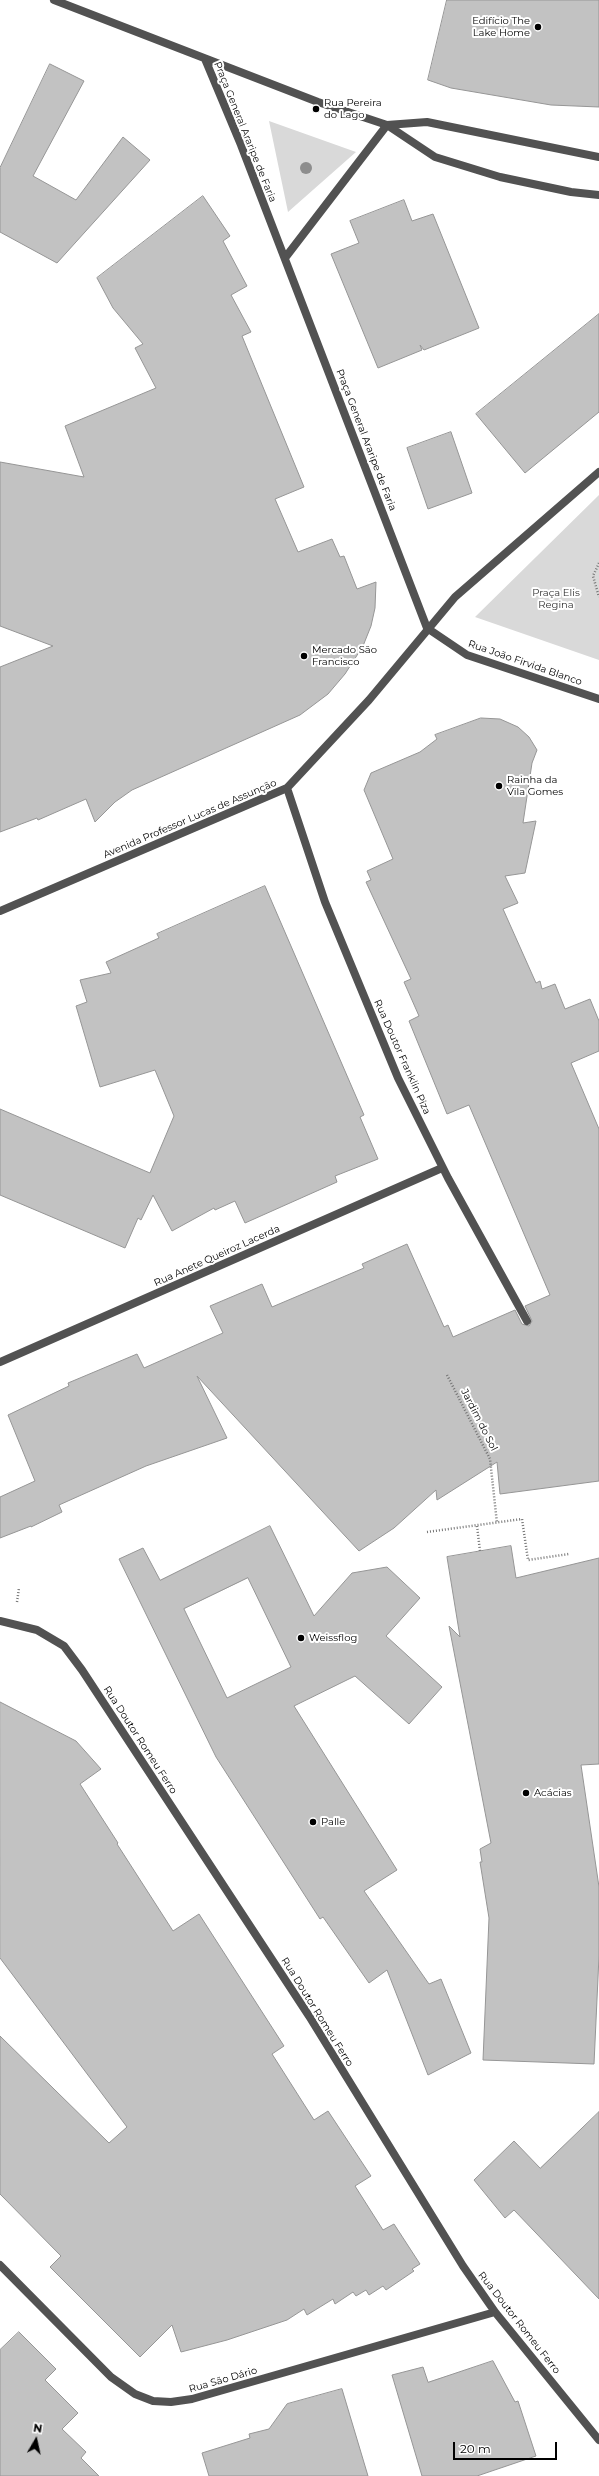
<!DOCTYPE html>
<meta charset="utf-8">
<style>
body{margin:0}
#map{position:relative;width:599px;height:2476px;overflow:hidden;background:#fff;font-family:Montserrat,sans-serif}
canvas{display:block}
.north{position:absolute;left:16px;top:2420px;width:40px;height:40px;-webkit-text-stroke:3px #fff;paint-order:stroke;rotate:9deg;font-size:11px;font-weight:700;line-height:16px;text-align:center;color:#000}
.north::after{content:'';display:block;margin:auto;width:14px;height:18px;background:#000;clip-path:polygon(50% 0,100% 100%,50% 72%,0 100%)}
.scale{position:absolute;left:453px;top:2442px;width:104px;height:18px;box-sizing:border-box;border:2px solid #000;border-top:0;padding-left:5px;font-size:12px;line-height:14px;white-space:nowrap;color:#000;-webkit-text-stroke:3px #fff;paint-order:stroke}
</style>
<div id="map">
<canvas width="599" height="2476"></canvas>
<div class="north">N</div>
<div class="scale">20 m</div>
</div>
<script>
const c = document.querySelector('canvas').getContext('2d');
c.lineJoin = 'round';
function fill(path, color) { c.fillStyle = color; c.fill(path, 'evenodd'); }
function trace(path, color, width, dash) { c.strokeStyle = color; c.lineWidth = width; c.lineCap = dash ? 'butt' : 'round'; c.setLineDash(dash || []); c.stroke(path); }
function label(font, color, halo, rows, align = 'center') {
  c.font = font + ' Montserrat,sans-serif'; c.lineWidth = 4; c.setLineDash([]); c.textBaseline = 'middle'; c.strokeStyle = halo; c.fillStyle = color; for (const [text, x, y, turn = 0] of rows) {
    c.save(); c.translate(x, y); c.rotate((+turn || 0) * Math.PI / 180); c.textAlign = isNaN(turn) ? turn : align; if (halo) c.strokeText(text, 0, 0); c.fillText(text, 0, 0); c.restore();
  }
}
fill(new Path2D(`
 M269 121 356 152 288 212Z
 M599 495V660L475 617Z`), '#d9d9d9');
const building = new Path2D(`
 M447 0H599V107L551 105 451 88 428 80Z
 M50 64 84 81 33 176 76 200 123 137 150 160 57 263 0 232V168Z
 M203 196 230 236 223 241 247 286 231 295 251 332 242 336 304 487 275 499 298 552 332 539 340 557 344 556 357 589 376 582 375 608 371 626 363 646 345 674 328 694 300 715 132 790 115 802 95 822 86 799 38 820 37 818 0 832V667L53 646 0 626V462L84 477 65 426 156 388 135 348 143 344 113 308 97 278Z
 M404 200 412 221 433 214 479 328 424 350 420 345 422 350 378 368 331 254 359 243 350 221Z
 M599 314V412L525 473 476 414Z
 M451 432 472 493 428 509 407 448Z
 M481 718 500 719 518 727 529 737 537 750 532 763 523 823 536 821 525 873 505 876 518 903 503 909 536 983 540 981 542 989 555 984 565 1009 590 999 599 1021V1051L571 1063 599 1129V1481L500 1494 497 1462 437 1500 436 1490 394 1528 359 1551 197 1376 227 1438 146 1466 59 1505 62 1512 31 1527V1526L0 1538V1497L35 1481 8 1415 69 1386 68 1383 137 1354 144 1368 223 1333 210 1306 262 1284 272 1307 364 1268 362 1264 407 1244 444 1327 448 1325 453 1337 515 1310 522 1324 529 1326 532 1321 525 1306 550 1295 469 1105 447 1114 409 1021 419 1016 404 982 411 979 366 882 371 880 367 871 393 859 364 790 371 773 420 752 437 739 435 735Z
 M265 886 364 1115 360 1117 378 1159 335 1176 337 1182 245 1223 235 1201 215 1210 214 1208 172 1231 153 1195 141 1220 138 1218 125 1248 0 1195V1109L150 1173 174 1116 155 1070 100 1087 76 1006 87 1002 80 980 111 973 106 962 159 938 157 934Z
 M270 1526 314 1616 352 1573 387 1567 420 1598 386 1636 442 1687 409 1724 355 1676 294 1706 397 1870 364 1891 429 1984 441 1979 471 2053 428 2075 387 1970 369 1983 323 1917 320 1919 216 1757 119 1559 143 1548 160 1580ZM248 1578 291 1667 227 1698 184 1609Z
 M511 1546 516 1578 599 1558V1764L581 1765 599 1887V1956L594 2064 483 2060 489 1918 480 1862H482L480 1849 491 1843 449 1626 460 1637 447 1557Z
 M0 1702 76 1741 101 1769 80 1784 118 1843 117 1844 173 1931 199 1914 284 2046 272 2054 314 2120 328 2111 371 2176 355 2186 383 2230 394 2224 420 2264 412 2269 414 2271 386 2290 383 2286 369 2295 366 2290 356 2296 353 2292 335 2304 333 2299 307 2315 304 2309 287 2320 227 2340 181 2352 172 2325 140 2357 50 2267 61 2256 0 2194V2036L109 2143 127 2127 0 1958Z
 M599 2112V2299L514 2210 505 2218 474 2180 514 2141 540 2168Z
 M19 2332 56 2369 45 2380 78 2413 62 2429 86 2452 81 2458 99 2476H0V2350Z
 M493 2361 515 2402 518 2401 536 2456 477 2476H422L392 2375 423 2367 428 2382Z
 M342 2389 368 2476H209L202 2453 250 2438 249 2434 269 2429 287 2404Z`);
fill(building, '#c2c2c2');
trace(building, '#969696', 1);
trace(new Path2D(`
 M599 563 593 576 599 597
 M447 1375 490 1459 497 1523
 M477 1526 480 1551
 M427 1532 522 1519 528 1560 569 1554
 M17 1602 19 1588`), '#747474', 2.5, [1, 2]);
trace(new Path2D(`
 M54 0 318 102 387 125 435 157 500 177 571 192 599 195
 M205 59 241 145 427 628 467 655 599 699
 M285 258 387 125 427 122 599 157
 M287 788 325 902 398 1078 448 1178 527 1321
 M0 911 287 788 369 700 455 597 599 472
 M0 1362 442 1168
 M0 1621 37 1630 64 1646 82 1670 309 2016 463 2266 495 2312 599 2440
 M0 2265 111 2377 135 2394 153 2401 171 2402 192 2399 495 2312`), '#525252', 8);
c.fillStyle = '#8d8d8d';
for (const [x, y] of [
 [306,168]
]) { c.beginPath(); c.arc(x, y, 6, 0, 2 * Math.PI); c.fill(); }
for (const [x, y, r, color] of [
 [538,27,4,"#000"],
 [316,109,4,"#000"],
 [304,656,4,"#000"],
 [499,786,4,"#000"],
 [301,1638,4,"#000"],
 [526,1793,4,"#000"],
 [313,1822,4,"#000"]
]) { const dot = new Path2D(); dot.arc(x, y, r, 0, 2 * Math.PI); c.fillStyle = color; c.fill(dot); trace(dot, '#fff', 1.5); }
label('10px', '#000', '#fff', [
 ["Edifício The",530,21,"right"],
 ["Lake Home",530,33,"right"],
 ["Rua Pereira",324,103],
 ["do Lago",324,115],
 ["Mercado São",312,650],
 ["Francisco",312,662],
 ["Rainha da",507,780],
 ["Vila Gomes",507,792],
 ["Weissflog",309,1638],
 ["Acácias",534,1793],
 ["Palle",321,1822]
], 'left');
label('10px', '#000', '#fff', [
 ["Praça General Araripe de Faria",245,132,68],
 ["Praça General Araripe de Faria",366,440,69],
 ["Rua João Firvida Blanco",525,663,19],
 ["Avenida Professor Lucas de Assunção",190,819,-23],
 ["Rua Doutor Franklin Piza",402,1057,66],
 ["Rua Anete Queiroz Lacerda",217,1256,-24],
 ["Jardim do Sol",479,1420,63],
 ["Rua Doutor Romeu Ferro",140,1740,57],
 ["Rua Doutor Romeu Ferro",317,2012,58],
 ["Rua Doutor Romeu Ferro",519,2323,52],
 ["Rua São Dário",223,2380,-16]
]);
label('10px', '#303030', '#fff', [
 ["Praça Elis",556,593],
 ["Regina",556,605]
]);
</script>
